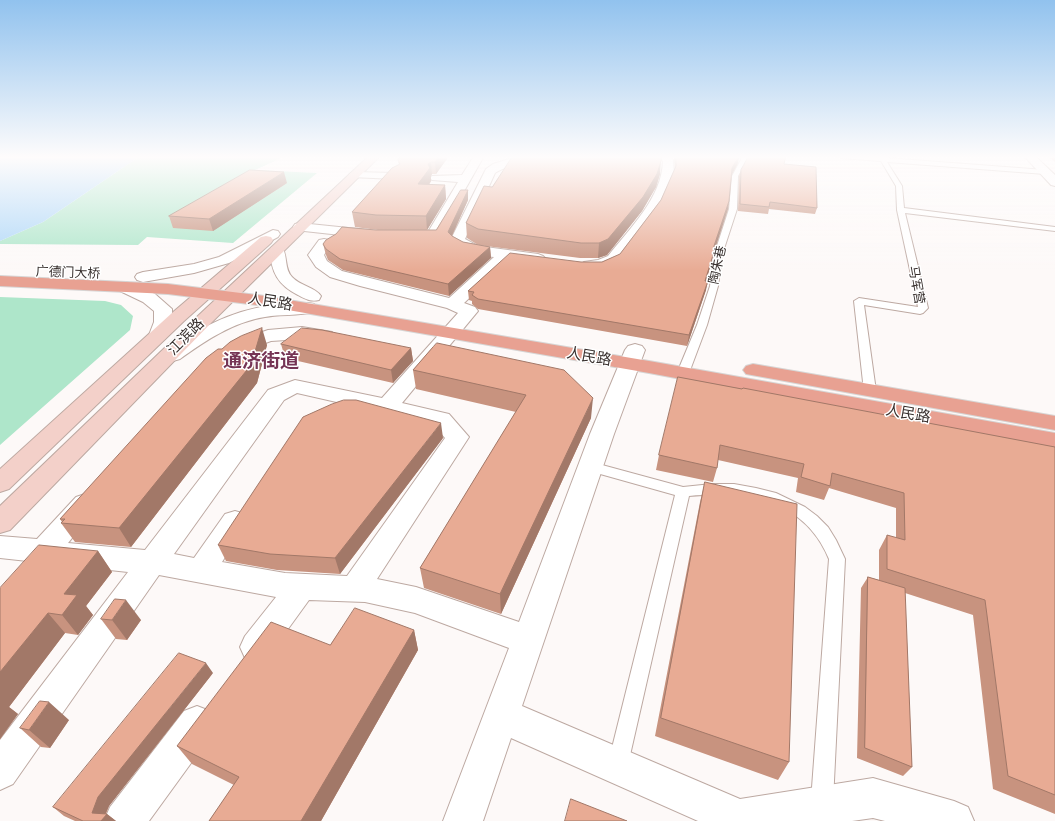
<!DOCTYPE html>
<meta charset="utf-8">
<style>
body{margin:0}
canvas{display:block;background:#fdf9f8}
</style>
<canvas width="1055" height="821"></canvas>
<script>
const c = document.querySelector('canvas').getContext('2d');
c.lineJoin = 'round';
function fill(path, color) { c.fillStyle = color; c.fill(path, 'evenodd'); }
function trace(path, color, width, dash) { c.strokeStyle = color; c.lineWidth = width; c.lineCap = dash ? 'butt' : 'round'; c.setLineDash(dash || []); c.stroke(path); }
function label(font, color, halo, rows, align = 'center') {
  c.font = font + ' "PT Sans Narrow","Noto Sans SC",sans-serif'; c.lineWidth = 3; c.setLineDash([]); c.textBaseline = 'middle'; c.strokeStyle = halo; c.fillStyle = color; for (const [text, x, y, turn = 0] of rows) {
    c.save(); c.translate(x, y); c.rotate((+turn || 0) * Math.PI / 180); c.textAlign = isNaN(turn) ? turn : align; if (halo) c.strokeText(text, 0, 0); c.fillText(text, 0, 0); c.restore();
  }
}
fill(new Path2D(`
 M140 156H286L255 170 317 173 233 243 147 237 138 245 0 244V241L43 222Z
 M0 297 105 301 121 305 133 316 130 330 0 445Z`), '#aee6ca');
fill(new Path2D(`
 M0 156H140L43 222 0 241Z`), '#aed7f8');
const service = new Path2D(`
 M743 156H749L738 176 737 209 722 255 718 286 707 325 689 373 687 375H679L677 373 697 325 710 286 714 255 729 209 732 176Z
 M838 156H860L1045 170 1048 172 1045 174 887 162 902 186 904 208 1055 227V231L905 213 928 308 923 313 920 314 864 305 876 391 874 393H866L864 391 854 301 859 298 918 307 897 210 896 186 881 161 841 158Z
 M591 462 683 487 712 484H734L756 488 776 493 805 507 817 516 828 527 836 540 845 559 833 801 830 809 822 812 814 809 811 801 829 559C805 500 746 490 689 496L628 764 625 771 618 774 611 771 608 764 675 495 586 470 584 467 586 464Z`);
const minor = new Path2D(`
 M474 156H484L437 239 432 240 403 238 401 235 403 232H428L458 182 432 180 430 178 432 176 462 175Z
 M658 156H670L673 160 674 173 659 207 618 262 601 270 584 268 581 265 584 262 598 260 608 256C629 229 662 198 663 161Z
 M509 159 514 162C510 167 501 169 495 173L465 239 478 246 538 254 543 256 546 259 543 262 538 264 510 260 464 303 475 307 478 311 402 403 449 414 469 437 377 579 416 587 519 622 590 434 625 350 628 346 635 344 642 346 645 350 614 434 522 706 740 799 873 778 954 801 968 807 974 821H885L873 818 852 821H698L511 738 483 821H443L509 648 415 613 365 602 309 600 267 658 256 662 245 658 240 647 245 636 276 597 159 575 13 784 0 790V740L128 572 0 558V536L37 539 76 497 85 494 94 497 98 504 94 511 68 543 145 550 268 390 295 380 382 398 458 313 447 308 360 286 330 277 316 267 308 255 319 240 324 239 329 240 331 243 324 255 327 261 342 271 449 298 494 257C480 255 459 254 450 241L486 169 493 164ZM297 393 433 424 445 438 347 576 285 573 222 562 248 521 245 514 235 511 225 514 194 558 174 554 284 400Z
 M355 172 395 173 399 174 401 176 399 178 395 179 351 177 349 175 351 173Z
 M300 223 368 230 373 231 375 234 373 237 368 238 295 230 293 227 295 224Z
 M302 327 332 332 334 336 332 340 325 342 302 339 271 341 238 353 231 351 228 347 231 343 268 330Z
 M197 706 210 711 215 724 210 737 149 821H104L110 807 184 711Z`);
const tertiary = new Path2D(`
 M1024 156H1035L1055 175V186L1051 185Z
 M273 230 278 231 280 234 278 237 229 263 194 273 143 282 137 280 135 277 137 274 143 272 194 264 219 257Z
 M277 246 282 247C288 256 284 269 292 277 300 286 315 287 321 296L319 300C311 302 305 299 298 295 278 285 271 272 270 250L272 247Z
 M126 282 155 294 172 309V322L165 339 158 341 151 339 149 335 154 322V311L143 302 120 291 118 287 120 283Z
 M308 303 314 304 317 308 314 312C298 316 281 314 265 317 233 322 205 341 180 359L173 361 166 359 163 355 166 351C197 330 230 311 268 306 281 304 295 304 308 303Z`);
const secondary = new Path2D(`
 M369 156H380L212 322 10 530 0 533V506L200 314Z
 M266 236 271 237 273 240 271 243 184 321 9 489 0 492V469L172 313 261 237Z`);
const primary = new Path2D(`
 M0 276 168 284 265 296 649 361 1055 433V449L649 373 265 306 168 294 0 286Z
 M753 364 1055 416V430L746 374 743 370 746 366Z`);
trace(service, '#bda9a2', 2);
trace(minor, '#bda9a2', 2);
trace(tertiary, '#bda9a2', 2);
trace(secondary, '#bda9a2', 2);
trace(primary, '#d7d6d5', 2);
fill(service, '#fff');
fill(minor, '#fff');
fill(tertiary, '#fff');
fill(secondary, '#f3d0c9');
fill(primary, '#e8a192');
fill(new Path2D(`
 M402 156H449L436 174H432L431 176V181L429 185H445L446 199 427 230H436L468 190V200L452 236 463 242 490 247 491 258 449 296 343 270 328 260 326 255 323 244 376 230H409H378L355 227 352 212 399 165 398 160Z
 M675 156H739L738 163 732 174 728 209 714 251 711 264 706 281V290L687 346 478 309 472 304V301L469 300 468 291 581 262H602L620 254 661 200 675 169 674 159Z
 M1048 156H1055V162Z
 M784 164 817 208 815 214 769 209 768 214 738 211 739 176 741 170Z
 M660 174 656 187 642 211 607 255 598 258H580L478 245 467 238 466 223 492 187Z
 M287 183 213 231 173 228 169 216Z
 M281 344 411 348 413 361 393 383 285 358Z
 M267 345 257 383 131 547 75 542 61 523 62 522 60 519 222 349Z
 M433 347 591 418 501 614 424 588 420 568 516 412 416 389 413 370Z
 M678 377 1055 447V814L993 789 973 615 905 593 912 767 903 776 857 758 861 588 868 577 879 580V550L887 535 896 538V508L829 488 824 500 796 492 798 478 718 460 717 468 713 482 656 470 659 455Z
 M443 438 340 574 277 570 226 561 218 545Z
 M705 482 789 762 778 780 655 736 700 502Z
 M98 551 112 572 86 606 93 615 78 635 65 633 9 707 18 714 0 739V588Z
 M101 619 141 620 127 640 116 639Z
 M414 630 418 650 321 821H209L234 785 192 764 177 746 330 645Z
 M213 673 109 806 106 814H107L116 821H75L64 816 53 807Z
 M69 720 50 748 41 747 20 728Z`), '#c8937f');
fill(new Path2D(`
 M439 156H449L436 174 435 162Z
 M739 156 738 163 731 176 732 168Z
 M661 161 660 174 656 187 642 211 607 255 598 258 599 243Z
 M431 162 432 174 431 176V181L420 198 418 184 428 164Z
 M284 172 287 183 213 231 209 219Z
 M445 185 446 199 427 230 426 216Z
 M468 190V200L449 242 448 232Z
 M729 201 728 209 713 255 714 246Z
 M490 247 491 258 449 296 448 284Z
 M713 255 711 264 703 290 705 281Z
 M708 281 706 290 687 346 689 335Z
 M262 328 267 345 257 383 131 547 119 528Z
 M411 348 413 361 393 383 391 370Z
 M593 398 591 418 501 614 500 594Z
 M441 423 443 438 340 574 335 558Z
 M98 551 112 572 86 606 93 615 78 635 62 615 64 594Z
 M126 600 141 620 127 640 112 620Z
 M48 613 65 633 9 707 18 714 0 739V672Z
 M414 630 418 650 321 821H301Z
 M206 663 213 673 109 806 104 817 107 814 116 821H101L92 813 98 797Z
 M49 702 69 720 50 748 29 730Z`), '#a27868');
const building = new Path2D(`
 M402 156H439L435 162H431L428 164 430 168 418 184 445 185 426 216 376 215 352 212 392 168 400 164 398 160Z
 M513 156H662L661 161 657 174 643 197 608 239 599 243H581L478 229 466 223 484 186 492 187Z
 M676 156H739L732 168 729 201 714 246 713 255 705 281H708L689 335 478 299 472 295 474 292 468 291 510 253 581 262H602L620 254 661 200 676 166Z
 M749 156H786L784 164 816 167 817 208 770 202 769 207 740 204 741 170Z
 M250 170 284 172 209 219 169 216Z
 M461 190H468L448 232 452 236 463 242 490 247 448 284 340 259 326 249 323 244 326 240 336 234 342 227 376 230H436Z
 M262 328 251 365 119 528 61 523 65 519H60L206 358 218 349H222L230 342 241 336Z
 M302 328 322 330 411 348 391 370 281 344Z
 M437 343 564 370 593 398 500 594 420 568 526 395 413 370 433 347Z
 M678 377 742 389 743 388 1055 447V795L1008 776 985 600 887 569V535L905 540 904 493 832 473 830 486 801 477 804 464 720 445 717 468 659 455Z
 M344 400H356L441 423 335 558 270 554 218 545 257 486 303 417 332 404Z
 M705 482 797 504 789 762 661 718Z
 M39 545 98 551 64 594 77 595 62 615 48 613 0 672V588Z
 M868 577 905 588 912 767 865 748Z
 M115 599 126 600 112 620 101 619Z
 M355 608 414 630 301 821H209L239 777 177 746 271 622 330 645Z
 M179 653 206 663 98 797 92 813 107 814 101 821H83L53 807Z
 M40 701 49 702 29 730 20 728Z
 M571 799 627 821H565Z`);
fill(building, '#e8ab94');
trace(building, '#a27868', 1);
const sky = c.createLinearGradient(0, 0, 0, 271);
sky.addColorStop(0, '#91c2ee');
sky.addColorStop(0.58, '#fefcfc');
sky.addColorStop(1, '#fefcfc00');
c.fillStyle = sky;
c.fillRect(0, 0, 1055, 271);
label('13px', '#38302e', '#fff', [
 ["陶朱巷",718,265,-78],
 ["广德门大桥",68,273,2],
 ["马军营",916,285,80]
]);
label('15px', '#38302e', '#fff', [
 ["人民路",270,302,9],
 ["江滨路",186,337,-45],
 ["人民路",589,357,10],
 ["人民路",908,414,10]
]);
label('bold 19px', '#753455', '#fff', [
 ["通济街道",261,362]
]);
</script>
